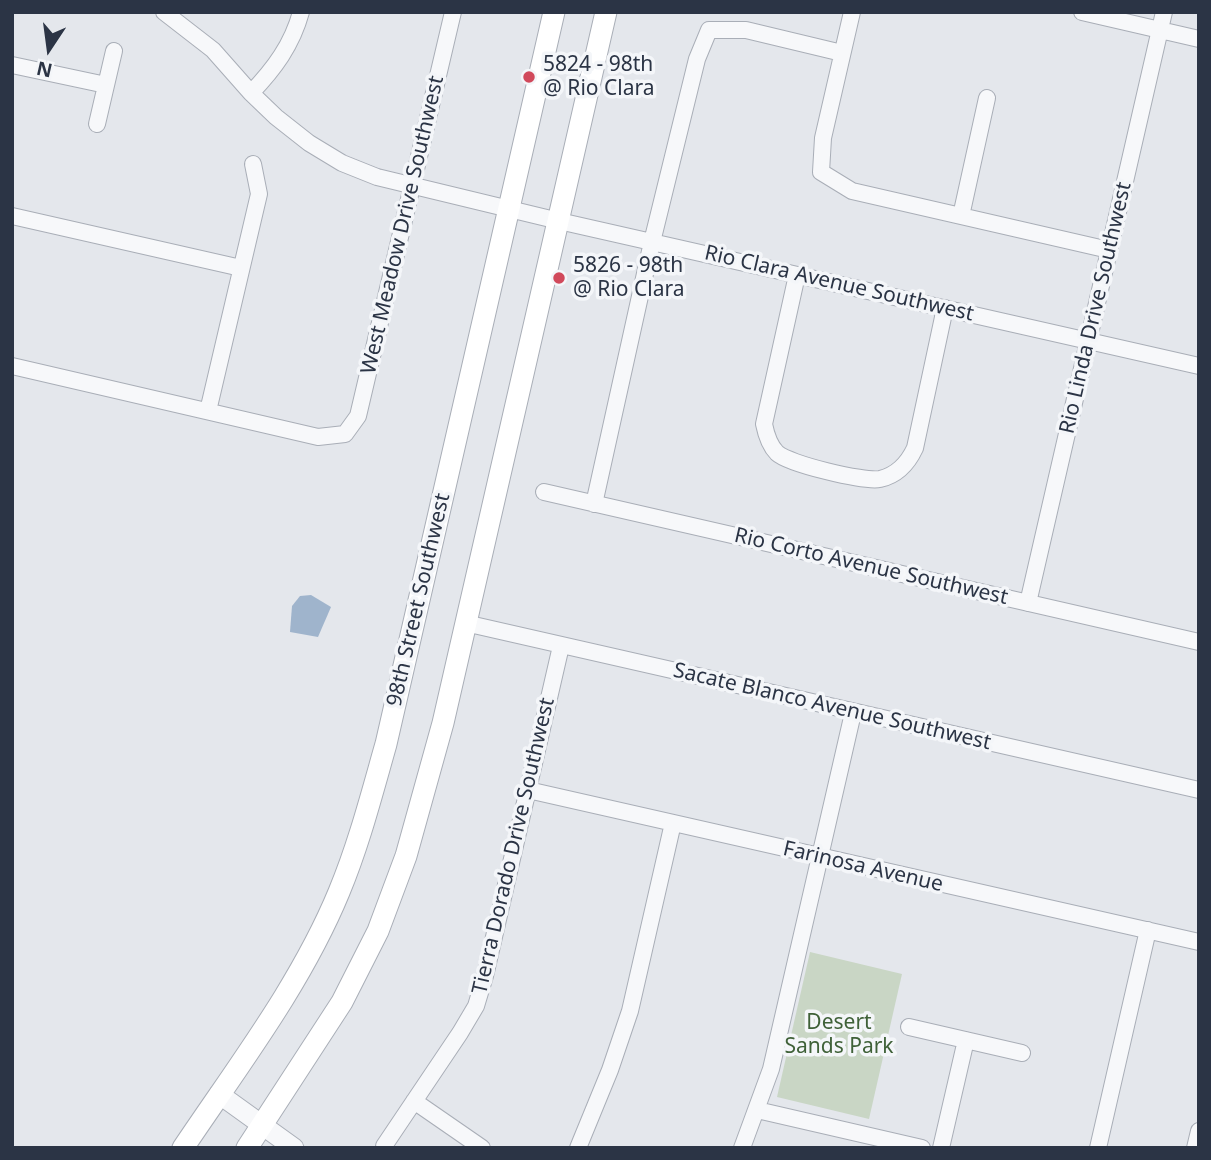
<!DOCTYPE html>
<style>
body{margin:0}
#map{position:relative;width:1211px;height:1160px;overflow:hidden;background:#e4e7ec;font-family:"Noto Sans",sans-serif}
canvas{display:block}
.frame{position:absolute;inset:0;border:14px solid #2b3445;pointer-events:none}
.north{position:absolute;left:14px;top:14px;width:70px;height:70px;-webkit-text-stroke:5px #f4f6f9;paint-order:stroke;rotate:193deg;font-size:19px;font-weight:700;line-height:28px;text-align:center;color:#2b3445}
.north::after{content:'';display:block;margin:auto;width:24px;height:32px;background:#2b3445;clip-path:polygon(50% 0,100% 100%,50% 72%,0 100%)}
</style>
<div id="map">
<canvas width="1211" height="1160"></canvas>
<div class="frame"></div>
<div class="north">N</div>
</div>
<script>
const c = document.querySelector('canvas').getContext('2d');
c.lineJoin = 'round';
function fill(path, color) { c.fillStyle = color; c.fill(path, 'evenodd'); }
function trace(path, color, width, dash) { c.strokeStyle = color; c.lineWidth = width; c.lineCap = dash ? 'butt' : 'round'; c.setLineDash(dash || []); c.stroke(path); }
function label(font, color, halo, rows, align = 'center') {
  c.font = font + ' "Noto Sans",sans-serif'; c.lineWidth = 7; c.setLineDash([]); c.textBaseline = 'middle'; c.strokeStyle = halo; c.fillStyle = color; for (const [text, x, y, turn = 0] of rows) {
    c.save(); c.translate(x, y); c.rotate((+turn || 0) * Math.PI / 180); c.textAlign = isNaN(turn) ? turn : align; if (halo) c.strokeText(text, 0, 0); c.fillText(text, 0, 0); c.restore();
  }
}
fill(new Path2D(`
 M810 952 902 974 869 1119 777 1097Z`), '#c9d6c5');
fill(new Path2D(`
 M311 595 331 607 318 637 290 632 292 606 300 596Z`), '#9fb4cc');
const minor = new Path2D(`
 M164 12 213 50 251 93 276 117 309 143 342 163 377 177 559 221 1199 366
 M852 12 823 138 821 172 852 191 1109 250
 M1082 12 1199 39
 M12 65 106 85
 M251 93C274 69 292 45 301 12
 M97 124 114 51
 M12 216 241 268
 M961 216 987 98
 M797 275 764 424C766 434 769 445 777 453 789 464 864 482 880 479 898 475 908 463 915 448L945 308
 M12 366 318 437 345 434 358 416 453 12
 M208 411 259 194 253 164
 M544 492 1199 642
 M594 504 652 242 697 59 709 30H746L842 53
 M1028 603 1164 12
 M465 623 1199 790
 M528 790 1199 942
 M909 1027 1022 1053
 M414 1101 482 1148
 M757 1110 922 1148
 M384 1146 460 1033 476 1006 485 976 561 646
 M578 1148 610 1070 630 1011 673 823
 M742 1148 771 1069 853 713
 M941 1148 966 1040
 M1098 1148 1148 930
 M1195 1148 1199 1131`);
const tertiary = new Path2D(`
 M219 1094 294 1148`);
const secondary = new Path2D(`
 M183 1148C238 1066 301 984 339 892 359 844 372 793 386 744L554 12
 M247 1148 342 1002 378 931 406 856 443 723 606 12`);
trace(minor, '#a9aeb7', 18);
trace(tertiary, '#a9aeb7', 21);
trace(secondary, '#a9aeb7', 23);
trace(minor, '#f7f8fa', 16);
trace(tertiary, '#f7f8fa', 19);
trace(secondary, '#fff', 21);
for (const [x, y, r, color] of [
 [529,77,7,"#d1495b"],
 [559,278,7,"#d1495b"]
]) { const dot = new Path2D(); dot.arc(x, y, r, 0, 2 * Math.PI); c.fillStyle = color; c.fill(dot); trace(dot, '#f4f6f9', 2.5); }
label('21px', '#2b3445', '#f4f6f9', [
 ["5824 - 98th",543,65],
 ["@ Rio Clara",543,89],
 ["5826 - 98th",573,266],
 ["@ Rio Clara",573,290]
], 'left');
label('21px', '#2b3445', '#f4f6f9', [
 ["West Meadow Drive Southwest",403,225,-77],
 ["Rio Clara Avenue Southwest",839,284,13],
 ["Rio Linda Drive Southwest",1096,308,-77],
 ["Rio Corto Avenue Southwest",871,567,13],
 ["98th Street Southwest",419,600,-77],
 ["Sacate Blanco Avenue Southwest",832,707,13],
 ["Tierra Dorado Drive Southwest",514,846,-77],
 ["Farinosa Avenue",863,867,13]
]);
label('21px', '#3f6138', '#f4f6f9', [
 ["Desert",839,1023],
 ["Sands Park",839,1047]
]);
</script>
